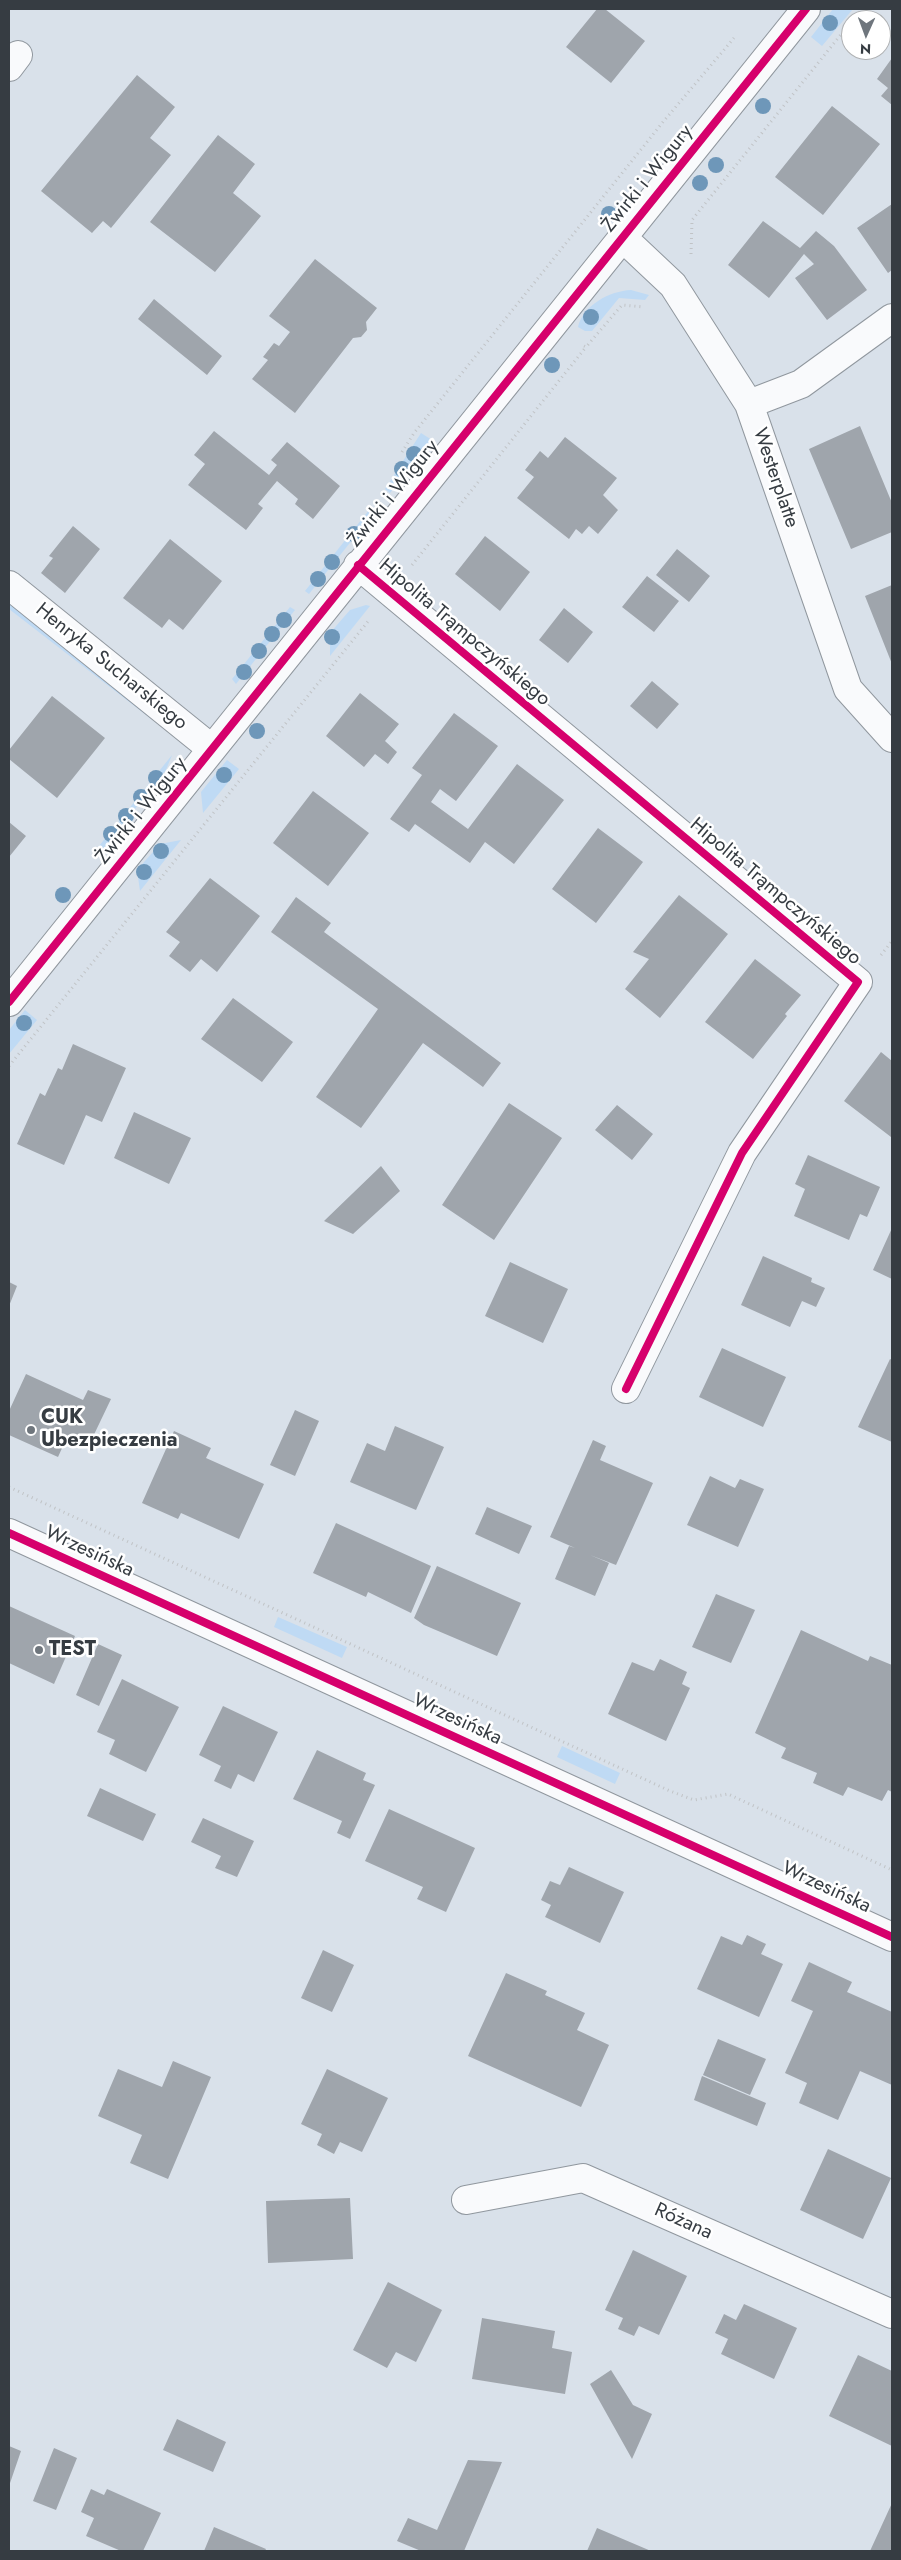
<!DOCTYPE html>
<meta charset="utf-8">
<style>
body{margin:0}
#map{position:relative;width:901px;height:2560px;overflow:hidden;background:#d9e1ea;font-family:Jost,sans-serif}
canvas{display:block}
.frame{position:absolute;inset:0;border:10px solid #363c42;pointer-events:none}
.north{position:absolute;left:841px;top:10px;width:50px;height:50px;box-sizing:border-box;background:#fff;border:1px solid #afb1b3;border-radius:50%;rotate:182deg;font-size:14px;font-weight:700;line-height:20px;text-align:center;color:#363c42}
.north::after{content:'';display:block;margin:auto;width:18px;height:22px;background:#6f767d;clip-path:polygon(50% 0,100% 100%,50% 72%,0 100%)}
</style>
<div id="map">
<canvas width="901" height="2560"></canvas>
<div class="frame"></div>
<div class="north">N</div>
</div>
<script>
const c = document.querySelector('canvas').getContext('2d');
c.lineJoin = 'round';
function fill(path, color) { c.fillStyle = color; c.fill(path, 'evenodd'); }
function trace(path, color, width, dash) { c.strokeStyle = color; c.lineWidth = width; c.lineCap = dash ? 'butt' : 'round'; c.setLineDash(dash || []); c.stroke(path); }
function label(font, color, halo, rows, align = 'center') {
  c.font = font + ' Jost,sans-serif'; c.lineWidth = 5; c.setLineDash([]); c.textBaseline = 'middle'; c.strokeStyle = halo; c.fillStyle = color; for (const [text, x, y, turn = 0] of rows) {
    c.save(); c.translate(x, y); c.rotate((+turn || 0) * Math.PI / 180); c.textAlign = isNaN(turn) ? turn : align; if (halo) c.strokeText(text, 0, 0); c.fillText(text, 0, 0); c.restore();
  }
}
fill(new Path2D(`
 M833 9H853L822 46 811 37Z
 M631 290 649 295 645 300 619 298 592 331H585L578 327C583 305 610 291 631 290Z
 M421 433 432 440 390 493 385 489Z
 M369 510 373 514 309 594 305 591Z
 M9 598 152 715 150 718 9 609Z
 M366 605 370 606 330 656V633L350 610Z
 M290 607 295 610 236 684 232 679Z
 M172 755 166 770 103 849 99 846Z
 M227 760 239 769 203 813 201 792Z
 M181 840 140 891 137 870 160 844Z
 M25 1010 37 1020 9 1054V1030Z
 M278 1617 347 1647 342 1658 274 1627Z
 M562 1746 620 1773 615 1784 557 1757Z`), '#bfdaf4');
fill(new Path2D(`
 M597 9H605L645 41 611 83 566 47Z
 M892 58V105L881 96 888 88 877 79Z
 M137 75 175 107 150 138 171 155 111 228 103 221 92 233 41 191Z
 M832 106 880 144 823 215 775 177Z
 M218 135 255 164 233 193 261 216 215 272 150 222Z
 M892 204V270L888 273 857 228Z
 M763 221 800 248 816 231 834 246 867 290 827 320 795 278 814 264 804 254 769 298 728 265Z
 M315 259 377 308 366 322 367 330 361 337 353 338 295 413 252 379 268 360 263 357 274 343 279 346 290 332 269 316Z
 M154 299 222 356 207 375 138 319Z
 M860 426 892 503V532L851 549 809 449Z
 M214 431 269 475 277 465 271 460 287 442 340 486 313 519 295 504 298 499 277 481 258 504 263 508 246 530 188 485 205 464 194 455Z
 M565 437 617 478 603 495 618 510 598 534 589 526 582 534 576 529 569 539 517 498 534 477 525 470 540 451 548 458Z
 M73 526 100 549 65 593 41 573 53 558 49 556Z
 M485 536 530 572 500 611 455 574Z
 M170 539 222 581 183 630 169 619 162 628 123 598Z
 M677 549 710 576 689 602 656 575Z
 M647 576 679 601 654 632 622 607Z
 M892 585V664L865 596Z
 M564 608 593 632 568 663 539 640Z
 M652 681 679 704 657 729 630 706Z
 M360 693 399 724 385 741 397 752 388 764 375 754 364 767 326 736Z
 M52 696 105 738 57 798 9 759V750Z
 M454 713 498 746 456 801 440 789 431 802 468 829 517 764 564 800 514 864 485 842 470 863 415 824 409 832 390 819 422 775 412 768Z
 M313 791 369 833 328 886 273 843Z
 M9 822 26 836 9 857Z
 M598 828 643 862 596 923 552 889Z
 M210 878 260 916 217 972 201 959 190 972 169 956 180 942 166 932Z
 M679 895 728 934 660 1018 625 989 649 959 633 952Z
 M296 897 331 923 324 932 501 1063 483 1087 423 1043 361 1128 316 1097 378 1009 271 932Z
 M755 959 801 995 785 1014 787 1016 753 1059 705 1022Z
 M233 998 293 1042 262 1082 201 1039Z
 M73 1044 126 1068 102 1122 86 1115 64 1165 17 1144 40 1093 45 1096 58 1068 62 1070Z
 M881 1052 892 1061 891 1137 844 1101Z
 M509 1103 562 1138 494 1240 442 1205Z
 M617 1105 653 1134 632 1160 595 1130Z
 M134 1112 191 1138 169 1184 114 1158Z
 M808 1155 880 1187 867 1217 860 1214 849 1240 794 1216 805 1189 795 1184Z
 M381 1166 400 1191 353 1234 324 1221Z
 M892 1228V1279L873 1270Z
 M763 1256 812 1278 811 1282 825 1288 816 1307 802 1301 790 1327 741 1305Z
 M510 1262 568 1289 543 1343 485 1316Z
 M9 1282 17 1286 9 1306Z
 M722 1348 786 1377 763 1427 699 1397Z
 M890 1359 892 1360V1442L858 1427Z
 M26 1374 83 1400 88 1390 111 1399 89 1445 68 1435 58 1457 9 1435V1411Z
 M295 1410 319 1421 295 1476 270 1465Z
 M395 1426 444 1447 416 1510 350 1482 367 1443 385 1451Z
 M174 1431 211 1448 206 1458 264 1484 239 1539 181 1513 178 1519 142 1503Z
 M593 1440 606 1446 600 1460 653 1483 616 1565 590 1555 609 1563 595 1596 555 1579 569 1546 575 1548 550 1537Z
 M710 1476 735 1488 740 1479 764 1489 738 1547 687 1525Z
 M487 1507 532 1526 519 1554 475 1534Z
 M336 1523 431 1566 411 1613 368 1592 366 1597 313 1573Z
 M437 1566 521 1603 497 1656 424 1625 414 1618Z
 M716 1594 755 1610 731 1663 692 1647Z
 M9 1606 75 1636 54 1684 9 1663Z
 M801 1630 868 1661 870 1656 892 1665V1792L888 1790 882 1801 848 1787 843 1796 813 1783 817 1773 781 1758 786 1748 755 1733Z
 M98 1644 122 1655 99 1706 76 1695Z
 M660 1659 687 1672 682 1684 690 1688 666 1741 608 1714 632 1662 654 1671Z
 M122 1679 179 1707 146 1772 109 1754 115 1740 97 1732Z
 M223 1706 278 1732 254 1782 238 1774 231 1789 214 1781 221 1766 199 1755Z
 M317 1750 366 1773 363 1780 375 1785 350 1839 337 1833 342 1821 293 1799Z
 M100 1788 156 1814 143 1841 87 1816Z
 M389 1809 475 1848 446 1912 417 1899 423 1887 365 1861Z
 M203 1818 254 1841 237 1877 215 1868 221 1856 191 1842Z
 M569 1867 624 1892 600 1943 545 1917 551 1905 541 1900 550 1881 560 1885Z
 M747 1935 766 1944 761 1954 783 1964 759 2017 697 1989 721 1936 742 1945Z
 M323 1950 354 1965 332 2012 301 1998Z
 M809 1962 852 1982 847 1992 892 2012V2085L860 2071 838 2120 799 2103 807 2083 785 2073 813 2011 791 2001Z
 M506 1973 547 1991 545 1995 585 2013 577 2030 609 2045 581 2107 468 2056Z
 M718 2039 766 2059 750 2095 703 2075Z
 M173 2061 211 2077 168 2179 130 2163 142 2135 98 2116 118 2069 162 2087Z
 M327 2069 388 2098 362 2152 340 2142 334 2154 317 2145 322 2134 301 2124Z
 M702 2076 766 2103 757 2126 694 2100Z
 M828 2149 891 2178 863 2239 800 2210Z
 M350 2198 353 2259 268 2263 266 2201Z
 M633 2250 687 2276 659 2335 639 2326 634 2336 618 2329 623 2318 605 2310Z
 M388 2282 442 2310 416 2362 396 2352 387 2368 353 2350Z
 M744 2304 797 2328 774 2379 721 2354 728 2339 715 2333 724 2314 736 2320Z
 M482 2318 555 2331 552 2348 572 2352 565 2394 472 2379Z
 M858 2355 892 2371V2446L829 2416Z
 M611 2370 633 2405 652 2414 632 2459 590 2384Z
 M177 2419 226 2442 213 2472 163 2450Z
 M9 2446 21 2451 9 2486Z
 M54 2448 77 2458 56 2510 33 2501Z
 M468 2460 502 2462 464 2551H421L397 2541 408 2518 437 2530Z
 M91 2489 104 2495 107 2489 161 2513 143 2551H121L86 2536 94 2518 81 2512Z
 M892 2503V2551H870Z
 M214 2527 266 2549 265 2551H204Z
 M597 2528 651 2551H587Z`), '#9fa5ac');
const street = new Path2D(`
 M9 67 18 55
 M622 237 673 285 749 404 848 689 892 738
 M749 404 801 384 892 318
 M358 565 858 982 742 1153 626 1389
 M9 585 212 749
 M9 1002 806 9
 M9 1533 892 1937
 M466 2200 583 2178 892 2314`);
trace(street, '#90979e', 30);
trace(new Path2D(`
 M852 20 862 9
 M691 254 692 220 851 22
 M584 346 586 347 622 305 644 307
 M402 452 414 433 663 122 734 38
 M412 565 586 347
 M881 955 892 941
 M9 1066 370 619
 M9 1487 670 1791 694 1800 728 1794 892 1870`), '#c0c3c6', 3, [1, 4]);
trace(street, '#f9fafc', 28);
trace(new Path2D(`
 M358 565 858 982 742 1153 626 1389
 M9 1002 806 9
 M9 1533 892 1937`), '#d6006c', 8);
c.fillStyle = '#6e97b9';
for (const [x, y] of [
 [830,23],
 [763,106],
 [716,165],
 [700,183],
 [609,214],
 [591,317],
 [552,365],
 [414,454],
 [402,469],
 [354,534],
 [332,562],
 [318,579],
 [284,620],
 [272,634],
 [332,637],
 [259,651],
 [244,672],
 [257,731],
 [224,775],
 [156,778],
 [141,797],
 [126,816],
 [111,834],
 [161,851],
 [144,872],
 [63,895],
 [24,1023]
]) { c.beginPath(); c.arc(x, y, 8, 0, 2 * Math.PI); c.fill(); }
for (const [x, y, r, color] of [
 [31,1430,5,"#6f767d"],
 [39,1650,5,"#6f767d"]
]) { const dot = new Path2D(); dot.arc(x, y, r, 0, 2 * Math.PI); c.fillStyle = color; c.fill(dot); trace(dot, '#fff', 2); }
label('20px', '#363c42', '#fff', [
 ["Żwirki i Wigury",648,179,-51],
 ["Westerplatte",775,478,71],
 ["Żwirki i Wigury",394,494,-51],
 ["Hipolita Trąmpczyńskiego",464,633,40],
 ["Henryka Sucharskiego",111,667,39],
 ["Żwirki i Wigury",142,811,-51],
 ["Hipolita Trąmpczyńskiego",775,892,40],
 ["Wrzesińska",89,1552,25],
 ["Wrzesińska",457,1720,25],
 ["Wrzesińska",826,1888,25],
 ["Różana",683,2222,24]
]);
label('bold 20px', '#363c42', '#fff', [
 ["CUK",41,1418],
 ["Ubezpieczenia",41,1441],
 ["TEST",49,1650]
], 'left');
</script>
